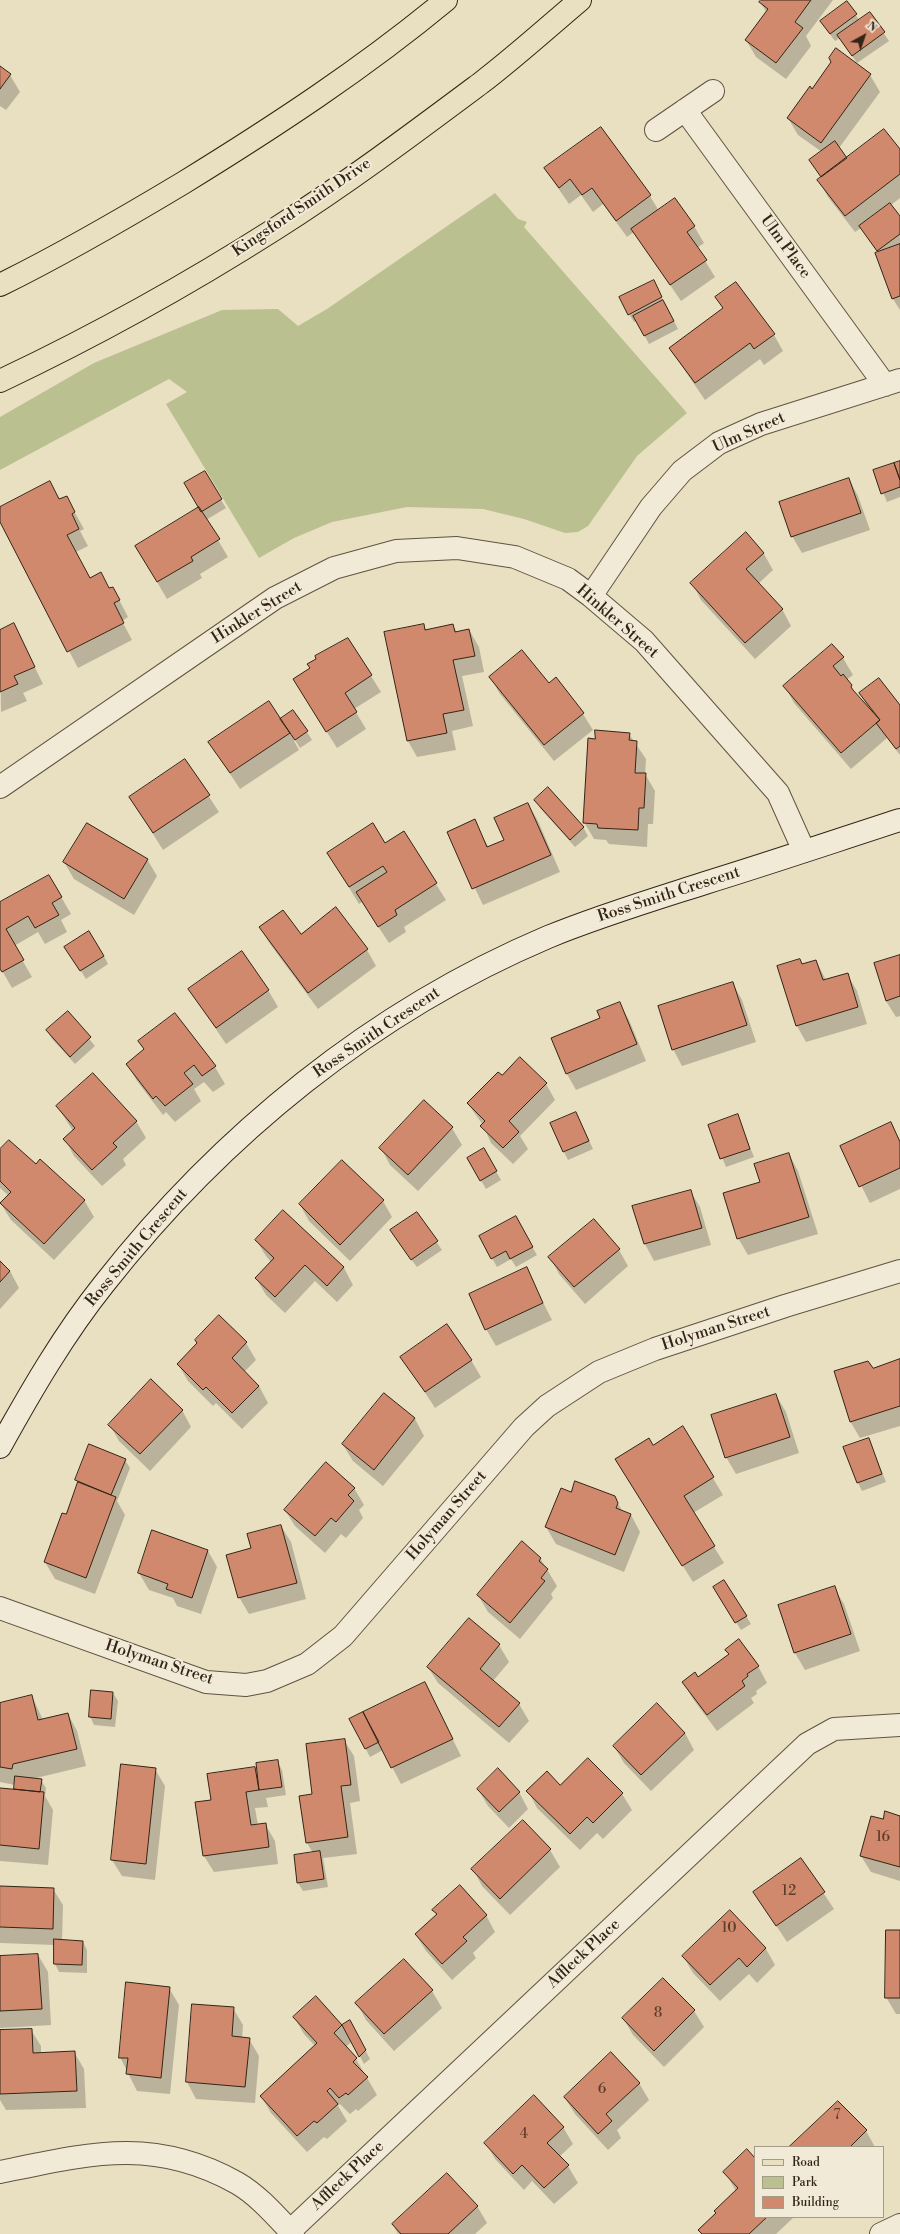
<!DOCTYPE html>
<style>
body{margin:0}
#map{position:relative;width:900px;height:2234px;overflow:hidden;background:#e9dfc1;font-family:"Libre Bodoni",serif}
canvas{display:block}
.legend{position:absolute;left:754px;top:2146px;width:130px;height:72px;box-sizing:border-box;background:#f1ead7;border:1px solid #a59b89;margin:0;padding:5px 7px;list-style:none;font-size:12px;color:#342415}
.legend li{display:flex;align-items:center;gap:8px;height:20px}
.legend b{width:20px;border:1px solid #a59b89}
.north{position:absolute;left:844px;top:16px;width:40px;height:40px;-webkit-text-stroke:3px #f1ead7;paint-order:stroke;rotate:40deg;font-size:11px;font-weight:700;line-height:16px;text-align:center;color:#342415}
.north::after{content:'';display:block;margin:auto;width:14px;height:18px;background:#342415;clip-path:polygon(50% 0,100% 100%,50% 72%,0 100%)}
</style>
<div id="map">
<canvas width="900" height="2234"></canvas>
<ul class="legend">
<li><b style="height:5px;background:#e9dfc1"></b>Road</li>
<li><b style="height:11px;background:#bbc090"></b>Park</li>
<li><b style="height:11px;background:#d1896e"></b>Building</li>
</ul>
<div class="north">N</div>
</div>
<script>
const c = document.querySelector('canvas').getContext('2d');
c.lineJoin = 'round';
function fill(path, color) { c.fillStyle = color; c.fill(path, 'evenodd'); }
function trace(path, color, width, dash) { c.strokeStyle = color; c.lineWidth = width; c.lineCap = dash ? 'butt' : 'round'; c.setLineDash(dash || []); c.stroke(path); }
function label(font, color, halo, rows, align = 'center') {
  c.font = font + ' "Libre Bodoni",serif'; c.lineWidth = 4; c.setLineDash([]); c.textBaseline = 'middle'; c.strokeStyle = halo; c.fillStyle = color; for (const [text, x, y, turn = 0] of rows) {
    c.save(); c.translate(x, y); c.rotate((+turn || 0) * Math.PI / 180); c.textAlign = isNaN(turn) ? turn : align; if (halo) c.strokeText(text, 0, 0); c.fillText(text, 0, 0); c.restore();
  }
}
fill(new Path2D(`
 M495 193 518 219 527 222 524 227 687 413 637 456 588 526 578 532 565 533 524 519 483 509 407 507 332 522 294 538 259 558 166 404 187 392 169 379 0 470V417L94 363 222 310 278 309 298 326 327 309Z`), '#bbc090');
fill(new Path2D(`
 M762 0H833L806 36 811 46 786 79 756 57 746 40 767 13 760 2Z
 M847 3 860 21 870 13 889 41 857 63 840 38 835 41 826 29Z
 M836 50 870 75 880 92 839 148 847 159 900 151V198L891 205 900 218V310L893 299 876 253H878L861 228 855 232 828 197 819 181 822 178 810 161 822 152 798 135 788 118 812 91 832 62Z
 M0 68 10 75 20 92 6 110 0 106Z
 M600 128 650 196 659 211 694 226 704 243 697 248 715 277 681 301 634 232 627 237 603 204 593 212 581 195 569 204 545 169Z
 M658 290 678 329 649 344 637 321 634 322 629 314Z
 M717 297 774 335 783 351 764 365 760 359 705 400 670 349 724 309Z
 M900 462V497L887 502 874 471Z
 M204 472 226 508 206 520 228 557 200 574 202 578 167 599 146 563 200 508Z
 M849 479 858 496 870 530 802 553 792 536Z
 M50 482 60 500 66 497 84 529 80 531 88 546 76 552 90 579 109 589 113 588 128 617 122 621 132 640 78 668 0 520V508Z
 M746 534 764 554 773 570 758 584 782 609 791 626 755 659 701 600 692 583Z
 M14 625 43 684 23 693 27 701 1 712 0 631Z
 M423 625 427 631 453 626 457 632 469 630 479 647 484 672 462 676 473 726 452 731 456 750 417 757 408 741Z
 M348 639 381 692 354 709 366 729 337 748 294 680Z
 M832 645 843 658 853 675 846 680 858 697 867 706 860 694 900 706V755L887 738 851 769 794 703 785 686Z
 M490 677 549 685 556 679 583 714 593 730 554 761 500 694Z
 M280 720 307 732 312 740 300 748 295 740 294 741 299 750 240 789 209 742Z
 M629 734 646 759 645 774 655 791 653 824H648L647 847 609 844 606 840 594 839 584 822 596 740Z
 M185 760 219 812 163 850 130 797Z
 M536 800 583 827 588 836 575 847 540 808Z
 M528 804 538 821 560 872 483 905 448 832 474 821 489 848 505 841Z
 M403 832 446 900 404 927 406 932 389 943 362 902 359 904 328 853 385 844Z
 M147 859 157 876 134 915 74 879 64 862Z
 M49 876 71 914 61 920 67 932 45 944 38 932 14 946 32 977 12 988 0 967V904Z
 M260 928 367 950 376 966 318 1009 270 944Z
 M71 955 104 956 108 964 86 979Z
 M900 956V1016L896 1017 886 1001Z
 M800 960 803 965 816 961 826 980 847 974 857 991 867 1024 806 1042 797 1026Z
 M733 984 742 1000 756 1042 682 1066 673 1049Z
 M189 989 268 990 278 1007 226 1044Z
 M619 1003 629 1020 646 1061 576 1090 567 1074 601 1018Z
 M68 1013 95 1046 75 1064 52 1039 47 1031Z
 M174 1015 215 1067 225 1084 213 1092 204 1082 194 1089 201 1101 175 1122 166 1112 163 1115 137 1081 127 1064 145 1050 140 1042Z
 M502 1077 546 1084 555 1100 520 1136 528 1149 513 1164 491 1143 483 1125 468 1104Z
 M424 1102 452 1128 462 1145 418 1191 390 1165 381 1148Z
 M57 1106 136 1121 146 1138 123 1159 126 1165 102 1186 74 1156 65 1139 73 1131Z
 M737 1115 754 1157 726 1167 709 1125Z
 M580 1121 593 1149 568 1160 564 1152Z
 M891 1123 900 1140V1189L870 1203 841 1146Z
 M483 1149 501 1180 486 1189 468 1158Z
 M0 1151 36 1165 84 1200 94 1217 54 1260 11 1220 1 1204 9 1196 0 1188Z
 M789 1154 798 1171 818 1234 748 1255 738 1238 761 1183Z
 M690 1191 700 1207 711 1245 654 1261 645 1244 634 1206Z
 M383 1201 392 1217 350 1261 309 1221 300 1205Z
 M283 1211 344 1268 353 1285 337 1302 315 1281 285 1313 266 1295 256 1278 271 1262 266 1256 256 1240Z
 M417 1213 442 1250 417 1267 396 1239Z
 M515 1218 537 1255 516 1267 511 1259 497 1267 480 1237Z
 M619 1250 628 1266 585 1304 559 1274 550 1257Z
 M0 1262 10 1271 19 1288 0 1309Z
 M526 1269 552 1320 496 1346 486 1329Z
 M219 1316 246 1343 256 1360 244 1372 259 1386 268 1403 242 1429 216 1403 213 1406 188 1381 178 1364 198 1344Z
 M402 1357 471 1360 481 1377 435 1408Z
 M900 1360V1426L860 1438 850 1421 872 1369Z
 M384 1394 415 1419 424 1436 383 1486 353 1461 343 1445Z
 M776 1395 786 1412 799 1453 736 1474 726 1457Z
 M182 1410 191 1427 150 1471 119 1441 110 1425Z
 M683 1428 723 1495 693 1513 724 1563 693 1582 626 1476 653 1447Z
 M869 1439 886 1482 862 1491 858 1483Z
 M125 1460 130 1468 117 1501 125 1515 95 1594 55 1579 45 1562 66 1516 78 1484 76 1480Z
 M354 1488 364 1505 359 1510 363 1518 346 1538 341 1534 325 1553 295 1526 285 1510Z
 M571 1493 614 1497 623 1512 631 1515 640 1532 624 1572 556 1544 546 1527Z
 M281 1526 291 1542 306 1599 249 1614 239 1597 252 1549Z
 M208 1551 217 1567 201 1614 177 1606 173 1598 149 1590 139 1573Z
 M540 1558 557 1586 551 1594 553 1598 520 1639 488 1612 478 1595Z
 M834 1588 844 1604 860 1651 805 1670 795 1653 779 1606Z
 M719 1595 746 1616 751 1624 741 1630Z
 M469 1619 499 1645 509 1662 493 1681 519 1704 529 1721 509 1743 438 1683 428 1667Z
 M758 1666 767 1683 756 1691 757 1694 751 1698 754 1703 717 1731 693 1699 683 1682Z
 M425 1683 461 1756 401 1784 383 1750 370 1757 350 1719Z
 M113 1693 118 1701 115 1727 94 1725 90 1716Z
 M32 1696 43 1720 68 1714 77 1731 86 1766 32 1779 41 1780 46 1788 45 1796 53 1810 48 1865 0 1861V1789L16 1791 15 1785 0 1782V1704Z
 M685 1733 694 1750 651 1791 624 1763 614 1746Z
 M344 1740 354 1756 360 1801 350 1803 357 1854 323 1858 328 1887 303 1891 298 1883 313 1853 307 1843 314 1795Z
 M277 1761 282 1770 286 1795 266 1798 268 1807 255 1808 258 1825 265 1824 275 1841 278 1864 214 1872 204 1856 212 1800 255 1768 258 1774Z
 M155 1769 165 1786 155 1880 122 1876 112 1860Z
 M560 1787 622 1794 632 1810 603 1839 597 1833 580 1850 537 1808 528 1791Z
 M478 1789 519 1792 528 1809 509 1828 488 1806Z
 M900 1817V1881L871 1872 861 1856Z
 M523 1821 550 1850 560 1867 510 1915 482 1886 473 1869Z
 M801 1859 834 1909 787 1942 754 1892Z
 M0 1887 53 1889 63 1905 62 1941 83 1942 87 1950V1973L59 1972 55 1964V1945L0 1943Z
 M434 1910 486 1915 495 1932 473 1953 476 1958 452 1980 426 1951 416 1935 437 1916Z
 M730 1911 766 1949 775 1965 757 1983 749 1974 720 2001 693 1973 683 1956Z
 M900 1931V2014H896L886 1997Z
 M38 1955 48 1972 51 2025 0 2028V1957Z
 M404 1960 432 1991 442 2008 394 2051 366 2020 357 2003Z
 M169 1988 179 2005 170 2094 137 2091 120 2057Z
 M316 1998 342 2026 350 2021 370 2059 364 2064 352 2041 346 2047 356 2059 377 2095 358 2111 356 2109 350 2114 340 2104 338 2106 347 2121 327 2139 324 2137 307 2152 271 2113 261 2096 315 2046 304 2034 294 2017Z
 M233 2008 243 2025 242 2038 249 2039 259 2056 255 2103 196 2099 187 2082Z
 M694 2011 704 2027 664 2067 633 2035 623 2018Z
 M31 2030 41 2046V2053L74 2052 84 2069 86 2108 6 2110 0 2100V2031Z
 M639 2083 649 2100 617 2130 621 2138 608 2150 575 2114 565 2098Z
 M563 2127 573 2144 559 2157 568 2166 578 2183 554 2204 532 2181 524 2190 495 2159 486 2143Z
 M866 2131 875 2147H791Z
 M755 2159V2217H794L776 2234H702L699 2230 736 2191 725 2172Z
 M477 2206 487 2223 475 2234H398L393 2225Z`), '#0003');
const building = new Path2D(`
 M761 0H811L795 22 803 28 776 63 745 40 768 9 759 2Z
 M847 1 857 14 830 34 820 21Z
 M870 12 885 32 852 56 837 35Z
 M836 48 871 74 821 143 787 118 810 86 812 89 831 62 829 58Z
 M0 66 11 74 0 89Z
 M601 127 651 195 616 221 592 188 582 195 570 179 559 188 544 168Z
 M884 129 900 149V174L845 216 817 180Z
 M835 141 847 158 821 177 809 160Z
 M675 198 695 226 687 232 707 260 670 285 631 229Z
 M890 203 900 216V234L877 251 859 226Z
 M900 244V296L892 299 875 253Z
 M654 280 662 297 628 315 619 297Z
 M736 282 775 334 754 349 750 343 695 383 669 348 723 308 715 297Z
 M663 300 674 321 644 336 633 316Z
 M900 461V480L894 463Z
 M894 463 900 480V487L881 494 873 470Z
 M205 471 222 499 201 512 184 483Z
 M849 478 861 513 791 537 779 502Z
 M50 481 59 499 67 496 75 512 72 514 79 529 67 535 90 578 101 572 109 588 113 587 120 600 114 603 124 623 67 652 0 522V507Z
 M199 507 220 539 191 557 193 561 157 582 135 546Z
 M746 532 764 553 746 569 783 609 745 643 690 583Z
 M14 623 35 667 14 676 18 684 0 692V630Z
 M424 624 425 630 453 624 455 632 469 629 475 656 453 660 464 710 443 714 447 733 407 741 384 632Z
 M348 638 372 675 345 693 357 712 326 732 293 679 310 668 307 664 316 659 315 656Z
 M832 644 844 657 833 666 841 676 843 674 852 685 851 687 853 690 880 720 841 753 783 686Z
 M522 650 549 683 556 677 584 713 544 745 489 677Z
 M879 678 900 705V746L896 749 876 723 880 720 859 693Z
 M269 701 290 733 230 773 208 742Z
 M293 710 308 731 295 740 280 719Z
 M595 730 630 733 629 740 637 741 635 773H646L644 808H639L638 830 598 828 597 824 583 823 588 738 595 739Z
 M185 759 210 795 153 833 129 797Z
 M548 787 584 827 570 840 534 800Z
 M528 803 551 855 472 889 447 832 475 819 487 847 504 840 494 818Z
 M87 823 148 859 124 899 63 862Z
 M373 823 385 843 404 831 437 883 395 910 397 915 378 927 356 892 387 872 383 866 349 887 327 853Z
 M49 875 62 897 52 903 59 915 35 928 28 916 6 929 24 960 2 972 0 969V902Z
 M336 907 368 949 308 993 259 927 283 910 301 934Z
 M89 931 104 956 80 971 64 947Z
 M242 951 269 990 216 1028 188 989Z
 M900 955V996L886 1001 874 963Z
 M800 959 802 964 816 960 823 980 848 973 858 1007 796 1026 777 966Z
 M733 982 747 1025 672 1050 658 1006Z
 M620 1002 637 1044 566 1074 551 1038 600 1018 597 1011Z
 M68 1011 91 1037 70 1057 46 1030Z
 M175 1013 216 1066 202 1076 194 1065 184 1073 193 1084 165 1106 156 1096 153 1099 126 1064 144 1049 138 1041Z
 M520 1057 547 1083 509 1121 519 1132 503 1148 480 1126 485 1121 467 1103 498 1072 502 1075Z
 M93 1073 137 1121 113 1143 117 1147 92 1170 63 1139 75 1128 56 1106Z
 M424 1100 453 1127 408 1175 379 1148Z
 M576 1112 589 1141 563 1152 550 1123Z
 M738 1114 750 1149 720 1159 708 1125Z
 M891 1122 900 1142V1168L859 1187 840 1146Z
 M9 1140 36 1164 40 1159 85 1200 44 1244 0 1203 11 1192 0 1181V1149Z
 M484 1148 497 1171 480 1181 467 1158Z
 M789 1153 809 1217 737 1239 723 1193 760 1182 754 1164Z
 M342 1160 384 1200 340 1245 299 1204Z
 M691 1190 702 1228 644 1244 632 1206Z
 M283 1210 344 1267 327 1286 305 1265 275 1297 255 1278 274 1258 255 1240Z
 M417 1212 438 1241 411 1260 390 1230Z
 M516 1216 533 1247 510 1259 506 1251 491 1259 479 1236Z
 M594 1219 620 1249 574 1287 548 1257Z
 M0 1261 10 1271 0 1282Z
 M527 1267 543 1303 485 1330 469 1294Z
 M219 1315 247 1342 232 1358 259 1386 232 1413 206 1387 203 1390 177 1364 197 1343 195 1340Z
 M447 1324 472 1360 425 1392 400 1357Z
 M900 1359V1406L850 1422 834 1371 868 1361 873 1368Z
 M151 1379 183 1410 140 1454 108 1425Z
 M384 1393 415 1418 374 1470 342 1444Z
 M776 1394 790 1437 725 1458 711 1415Z
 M683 1426 714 1477 684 1496 715 1546 682 1566 615 1459 649 1438 653 1445Z
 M869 1438 882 1474 857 1483 843 1447Z
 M89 1444 126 1459 111 1495 75 1480Z
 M326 1462 355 1488 348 1495 354 1501 336 1522 331 1518 315 1536 284 1510Z
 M575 1481 615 1496 618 1503 616 1508 631 1514 615 1555 545 1527 561 1488 571 1492Z
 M78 1482 116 1497 86 1578 44 1562 62 1513 66 1514Z
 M281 1525 297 1583 238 1598 226 1555 251 1548 247 1534Z
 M152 1530 208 1550 192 1598 166 1589 168 1584 138 1573Z
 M522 1541 541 1558 539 1561 548 1569 541 1578 545 1581 510 1623 477 1595Z
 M724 1580 747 1616 735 1623 713 1587Z
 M835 1586 851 1634 794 1653 778 1605Z
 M469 1618 500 1644 480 1669 520 1703 499 1727 427 1667Z
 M739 1639 759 1666 747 1674 748 1676 742 1681 745 1686 707 1715 682 1682 695 1672 698 1677 729 1654 725 1650Z
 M425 1682 453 1739 391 1768 363 1712Z
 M91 1690 113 1692 111 1719 89 1717Z
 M32 1695 38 1720 68 1713 77 1749 13 1764 12 1769 0 1767V1703Z
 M657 1703 685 1733 641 1775 613 1746Z
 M363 1712 379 1742 365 1749 349 1719Z
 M345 1739 351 1785 341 1786 348 1837 306 1843 299 1796 312 1794 306 1744Z
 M588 1758 623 1793 593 1823 587 1817 570 1834 526 1791 547 1771 560 1785Z
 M278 1760 282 1787 259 1790 256 1763Z
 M121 1764 156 1768 146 1864 111 1860Z
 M255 1767 259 1790 246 1792 251 1825 266 1823 269 1847 203 1856 195 1802 211 1800 207 1774Z
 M498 1768 520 1792 499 1812 477 1789Z
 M15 1776 42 1779 40 1792 14 1789Z
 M0 1788 44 1792 39 1849 0 1845Z
 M885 1811 900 1816V1867L860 1856 871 1816 883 1819Z
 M523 1820 551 1849 500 1899 471 1869Z
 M320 1851 324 1879 297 1883 294 1855Z
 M801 1858 825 1892 776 1926 753 1892Z
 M460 1885 487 1915 463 1937 467 1941 442 1964 415 1934 437 1914 432 1910Z
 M0 1886 54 1888 53 1929 0 1927Z
 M730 1910 766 1948 747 1967 739 1958 710 1985 682 1956Z
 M886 1930H900V1998H885Z
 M54 1939 83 1941 82 1965 54 1964Z
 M38 1954 42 2009 0 2011V1956Z
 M404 1959 433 1990 384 2034 355 2003Z
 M663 1978 695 2010 654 2051 622 2018Z
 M126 1982 170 1987 161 2078 126 2074 128 2058H119Z
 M316 1996 342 2025 334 2033 357 2058 353 2062 368 2077 348 2095 346 2093 339 2098 330 2088 327 2091 338 2104 317 2123 314 2121 297 2136 260 2096 317 2043 293 2017Z
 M192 2004 234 2007 232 2036 250 2038 245 2087 186 2082Z
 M350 2020 366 2050 359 2057 342 2025Z
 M32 2029 33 2053 75 2051 77 2091 0 2094V2030Z
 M611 2052 640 2083 606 2114 612 2121 598 2134 564 2097Z
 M534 2095 564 2127 547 2143 569 2165 544 2188 522 2165 513 2174 484 2143Z
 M838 2101 867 2130 850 2147H789Z
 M747 2149 755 2158V2217H767L749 2234H702L698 2230 716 2213 714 2211 738 2188 723 2172Z
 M447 2173 478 2206 448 2234H401L392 2224Z`);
fill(building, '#d1896e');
trace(building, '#342415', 1);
const street = new Path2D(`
 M685 110 885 385
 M656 130 713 91
 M591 596 651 507 682 471 719 443 761 424 900 380
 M0 787 275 598 334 568 396 551 457 548 515 557 568 579 591 596 644 641 778 793 804 851
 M0 1608 206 1682 246 1685 267 1681 307 1664 343 1636 524 1427 547 1406 599 1372 655 1349 785 1306 900 1271
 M0 2172C88 2154 153 2136 237 2183 258 2195 276 2216 293 2234
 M290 2231 807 1744 834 1729 900 1725
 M881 2234 900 2225`);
const secondary = new Path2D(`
 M0 1447C31 1391 64 1334 104 1284 221 1135 373 1011 548 937 599 916 652 900 705 883 770 863 835 841 900 820`);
const primary = new Path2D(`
 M0 285C63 254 123 219 183 183 274 127 364 68 446 0
 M0 381C95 336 187 285 275 229 346 184 414 133 481 83 515 57 547 28 580 0`);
trace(street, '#615340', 24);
trace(secondary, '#342415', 24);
trace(primary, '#342415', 24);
trace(street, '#f1ead7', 22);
trace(secondary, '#f1ead7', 22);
trace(primary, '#e9dfc1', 22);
label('14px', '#5b3d2b', null, [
 ["16",883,1838],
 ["12",789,1892],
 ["10",729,1929],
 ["8",658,2014],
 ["6",602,2090],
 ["7",837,2116],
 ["4",524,2135]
]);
label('16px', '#342415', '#f1ead7', [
 ["Kingsford Smith Drive",302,208,-34],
 ["Ulm Place",785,247,54],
 ["Ulm Street",749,433,-24],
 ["Hinkler Street",257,613,-32],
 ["Hinkler Street",617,622,41],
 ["Ross Smith Crescent",669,895,-18],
 ["Ross Smith Crescent",377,1033,-34],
 ["Ross Smith Crescent",137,1248,-50],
 ["Holyman Street",716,1329,-18],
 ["Holyman Street",447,1516,-49],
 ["Holyman Street",159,1663,18],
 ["Affleck Place",584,1954,-43],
 ["Affleck Place",348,2176,-43]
]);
</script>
